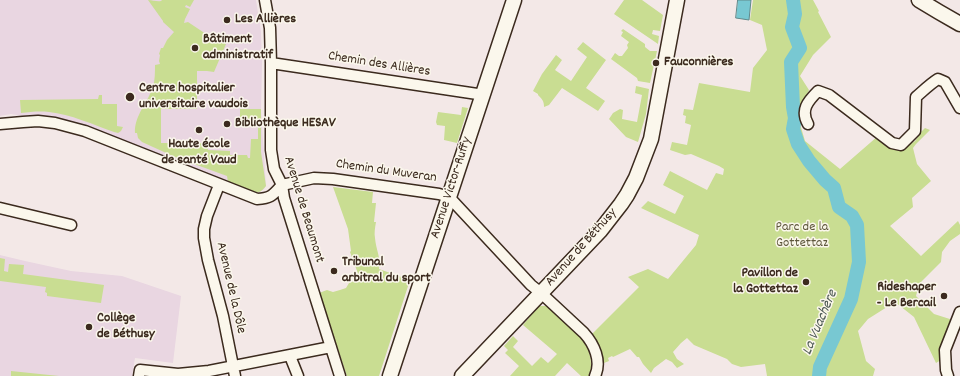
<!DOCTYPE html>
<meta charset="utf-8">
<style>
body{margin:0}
canvas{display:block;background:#f3e8e7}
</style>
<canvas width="960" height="376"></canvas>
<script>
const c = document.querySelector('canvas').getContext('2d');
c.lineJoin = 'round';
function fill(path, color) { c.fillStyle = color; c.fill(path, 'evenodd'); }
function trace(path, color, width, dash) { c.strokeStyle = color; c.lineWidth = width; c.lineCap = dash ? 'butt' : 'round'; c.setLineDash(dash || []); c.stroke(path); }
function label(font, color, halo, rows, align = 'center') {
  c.font = font + ' Dekko,sans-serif'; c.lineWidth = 3; c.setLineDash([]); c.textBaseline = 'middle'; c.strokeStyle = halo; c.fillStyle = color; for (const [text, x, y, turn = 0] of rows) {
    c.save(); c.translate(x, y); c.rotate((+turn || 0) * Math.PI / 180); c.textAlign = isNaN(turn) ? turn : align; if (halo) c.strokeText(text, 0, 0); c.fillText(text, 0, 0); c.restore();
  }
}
fill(new Path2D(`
 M0 0H256L261 32 262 63 261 109 266 186 264 189 260 192H255L169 160 33 118 11 114 0 116Z
 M0 255 25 261 71 271 122 276 181 296 173 363 135 358 132 376H0Z`), '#e9d6e1');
fill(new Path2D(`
 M148 0C153 0 157 2 161 1L162 0H194L190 7 186 5 185 7 190 9 185 19 184 23 188 22 206 34 226 44 214 72 207 71H197V109H161V143H208V150L230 151V155H247L248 158H250L251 139H258V126L240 125V109H261V152L266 186C264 188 262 191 259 192 254 193 234 184 228 182L227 176 175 157 142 142 138 138 137 133H135C134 116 148 102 153 87 155 80 155 72 155 65L160 64 159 61 160 55 159 54 161 48H163L167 40 174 32 163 22V21Z
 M624 0H642L663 15 660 31 653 30 652 34 659 36 658 44 614 14Z
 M753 0H813L819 11 818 12 831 37 813 55 800 76 809 90 800 110V124L805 141 840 169 878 136 902 149 915 141 921 132 925 128 930 130 916 144 913 148 917 164 931 181 912 198 913 207 890 226 921 256 958 221 960 225V234L950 241 942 252 941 262 919 284 916 296 934 314 953 320 945 334 941 360 936 363 914 317 895 302 868 319 858 331 866 361 875 369 873 376H767L765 364 741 367 732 364 727 359 694 345 687 338 681 343 673 352 677 359 684 364 677 368 672 362 666 359 654 368 651 373 643 364 639 357H637L630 349 613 357 612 356 608 358 609 361 604 363 602 362 591 335 639 287 628 277 648 269 668 279 696 245 699 235 641 208 648 201 675 214 684 196 663 185 670 171 707 190 716 173 723 175 724 169 719 166 691 154 685 155 670 150 672 142 687 145 691 125 685 123 686 116 683 115 684 109 693 110 699 83 750 92 753 68 767 50 762 25 750 20Z
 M623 29 645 44V47L650 51H657L650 83 638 81 637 78 611 59 615 53 619 56H622L628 48 627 45 629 42 621 36 623 32 621 31Z
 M583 42 606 60 586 88 605 101 598 111 562 88 549 105 544 107C544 101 542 99 538 95V94L533 91 542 74 556 55 562 60 555 70 571 81 587 57 577 49Z
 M636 86 649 89 646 114 638 142 626 137 609 119 613 113 620 109 623 110 622 119 637 122 642 95 635 93Z
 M99 95H102V104H117V126L123 127 121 131 118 133 114 132C94 125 70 114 49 112 39 111 30 112 21 113L20 100 98 99Z
 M462 107 468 108 457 143 444 140 445 126 437 125 436 122 438 112 461 115Z
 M333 187 373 192 372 203H376L374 222H376C375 228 374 233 375 238 376 250 381 257 379 269L410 280 379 376H347L319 293 327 290 333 292 340 290 346 288 349 283 360 279 350 252 351 251 348 229Z
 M0 258 5 259 4 271 8 272 9 264 24 265 23 274 104 285 101 303 47 296V293L45 292 46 287 0 281Z
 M539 306H546C570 326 597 341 590 376H581L567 363 555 376H510L519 366 505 353 508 350 504 346 513 336 518 341 513 347 532 366 541 357 548 363 557 354 523 325Z
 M11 371 59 376H11Z`), '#c9dd92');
const water = new Path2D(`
 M738 0H751L749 20 736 18Z`);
fill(water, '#78c8d2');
trace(water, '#60898a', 1);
trace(new Path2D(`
 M793 0 795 14 792 27 800 48 791 62 793 107 795 118 793 129 798 144 809 161 825 180 834 188 839 207 852 216 857 225 859 262 851 299 820 367 819 376`), '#78c8d2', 14);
const street = new Path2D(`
 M265 0 270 28 271 63V150L274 169 282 185 284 198 340 376
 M271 63 484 95
 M0 124 23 122 38 121 55 123 85 131 257 199C271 198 272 196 282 185
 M808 124C800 110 808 101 818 91L829 95 892 143 901 145 915 131 916 97C923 91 930 84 938 79L945 82 960 108
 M219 185 207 216 204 229V238L208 260 223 316 235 376
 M282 185 314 178 333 179 439 194 449 197 531 285 541 293 584 333C594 344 602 361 595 376
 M0 208 71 225
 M290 356 298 376
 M139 376 140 370 178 374 209 371 331 347
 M948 376 946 370 945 350 960 312`);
const secondary = new Path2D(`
 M919 0 939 12 960 24
 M390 376 514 0
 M462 376 600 231 621 204 627 195 636 178 651 139 677 0`);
trace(street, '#3b2a1e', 13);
trace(secondary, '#3b2a1e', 17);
trace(street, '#fbf7ec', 10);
trace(secondary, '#fbf7ec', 14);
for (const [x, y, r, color] of [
 [227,20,4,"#3b2a1e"],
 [195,48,4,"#3b2a1e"],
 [656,63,4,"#3b2a1e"],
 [130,97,5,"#3b2a1e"],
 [227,124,4,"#3b2a1e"],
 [199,130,4,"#3b2a1e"],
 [334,271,4,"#3b2a1e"],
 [806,282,4,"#3b2a1e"],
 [944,296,4,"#3b2a1e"],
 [89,327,4,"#3b2a1e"]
]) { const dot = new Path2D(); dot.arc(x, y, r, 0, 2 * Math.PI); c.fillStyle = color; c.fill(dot); trace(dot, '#fbf7ec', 1.5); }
label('bold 14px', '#3b2a1e', '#fbf7ec', [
 ["Les Allières",235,20],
 ["Bâtiment",203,40],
 ["administratif",203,56],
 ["Fauconnières",664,63],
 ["Centre hospitalier",139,89],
 ["universitaire vaudois",139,105],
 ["Bibliothèque HESAV",235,124],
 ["Haute école",199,145,"center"],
 ["de santé Vaud",199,161,"center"],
 ["Tribunal",342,263],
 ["arbitral du sport",342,279],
 ["Pavillon de",798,274,"right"],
 ["la Gottettaz",798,290,"right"],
 ["Rideshaper",936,288,"right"],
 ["- Le Bercail",936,304,"right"],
 ["Collège",97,319],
 ["de Béthusy",97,335]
], 'left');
label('14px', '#3b2a1e', '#fbf7ec', [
 ["Chemin des Allières",379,65,9],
 ["Chemin du Muveran",386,172,8],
 ["Avenue Victor-Ruffy",452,188,-72],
 ["Avenue de Beaumont",303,210,73],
 ["Avenue de Béthusy",582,248,-48],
 ["Avenue de la Dôle",230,288,77]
]);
label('14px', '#5e573b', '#fbf7ec', [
 ["Parc de la",802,228],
 ["Gottettaz",802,244]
]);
label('italic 15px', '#4d5954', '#fbf7ec', [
 ["La Vuachère",821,323,-67]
]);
</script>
